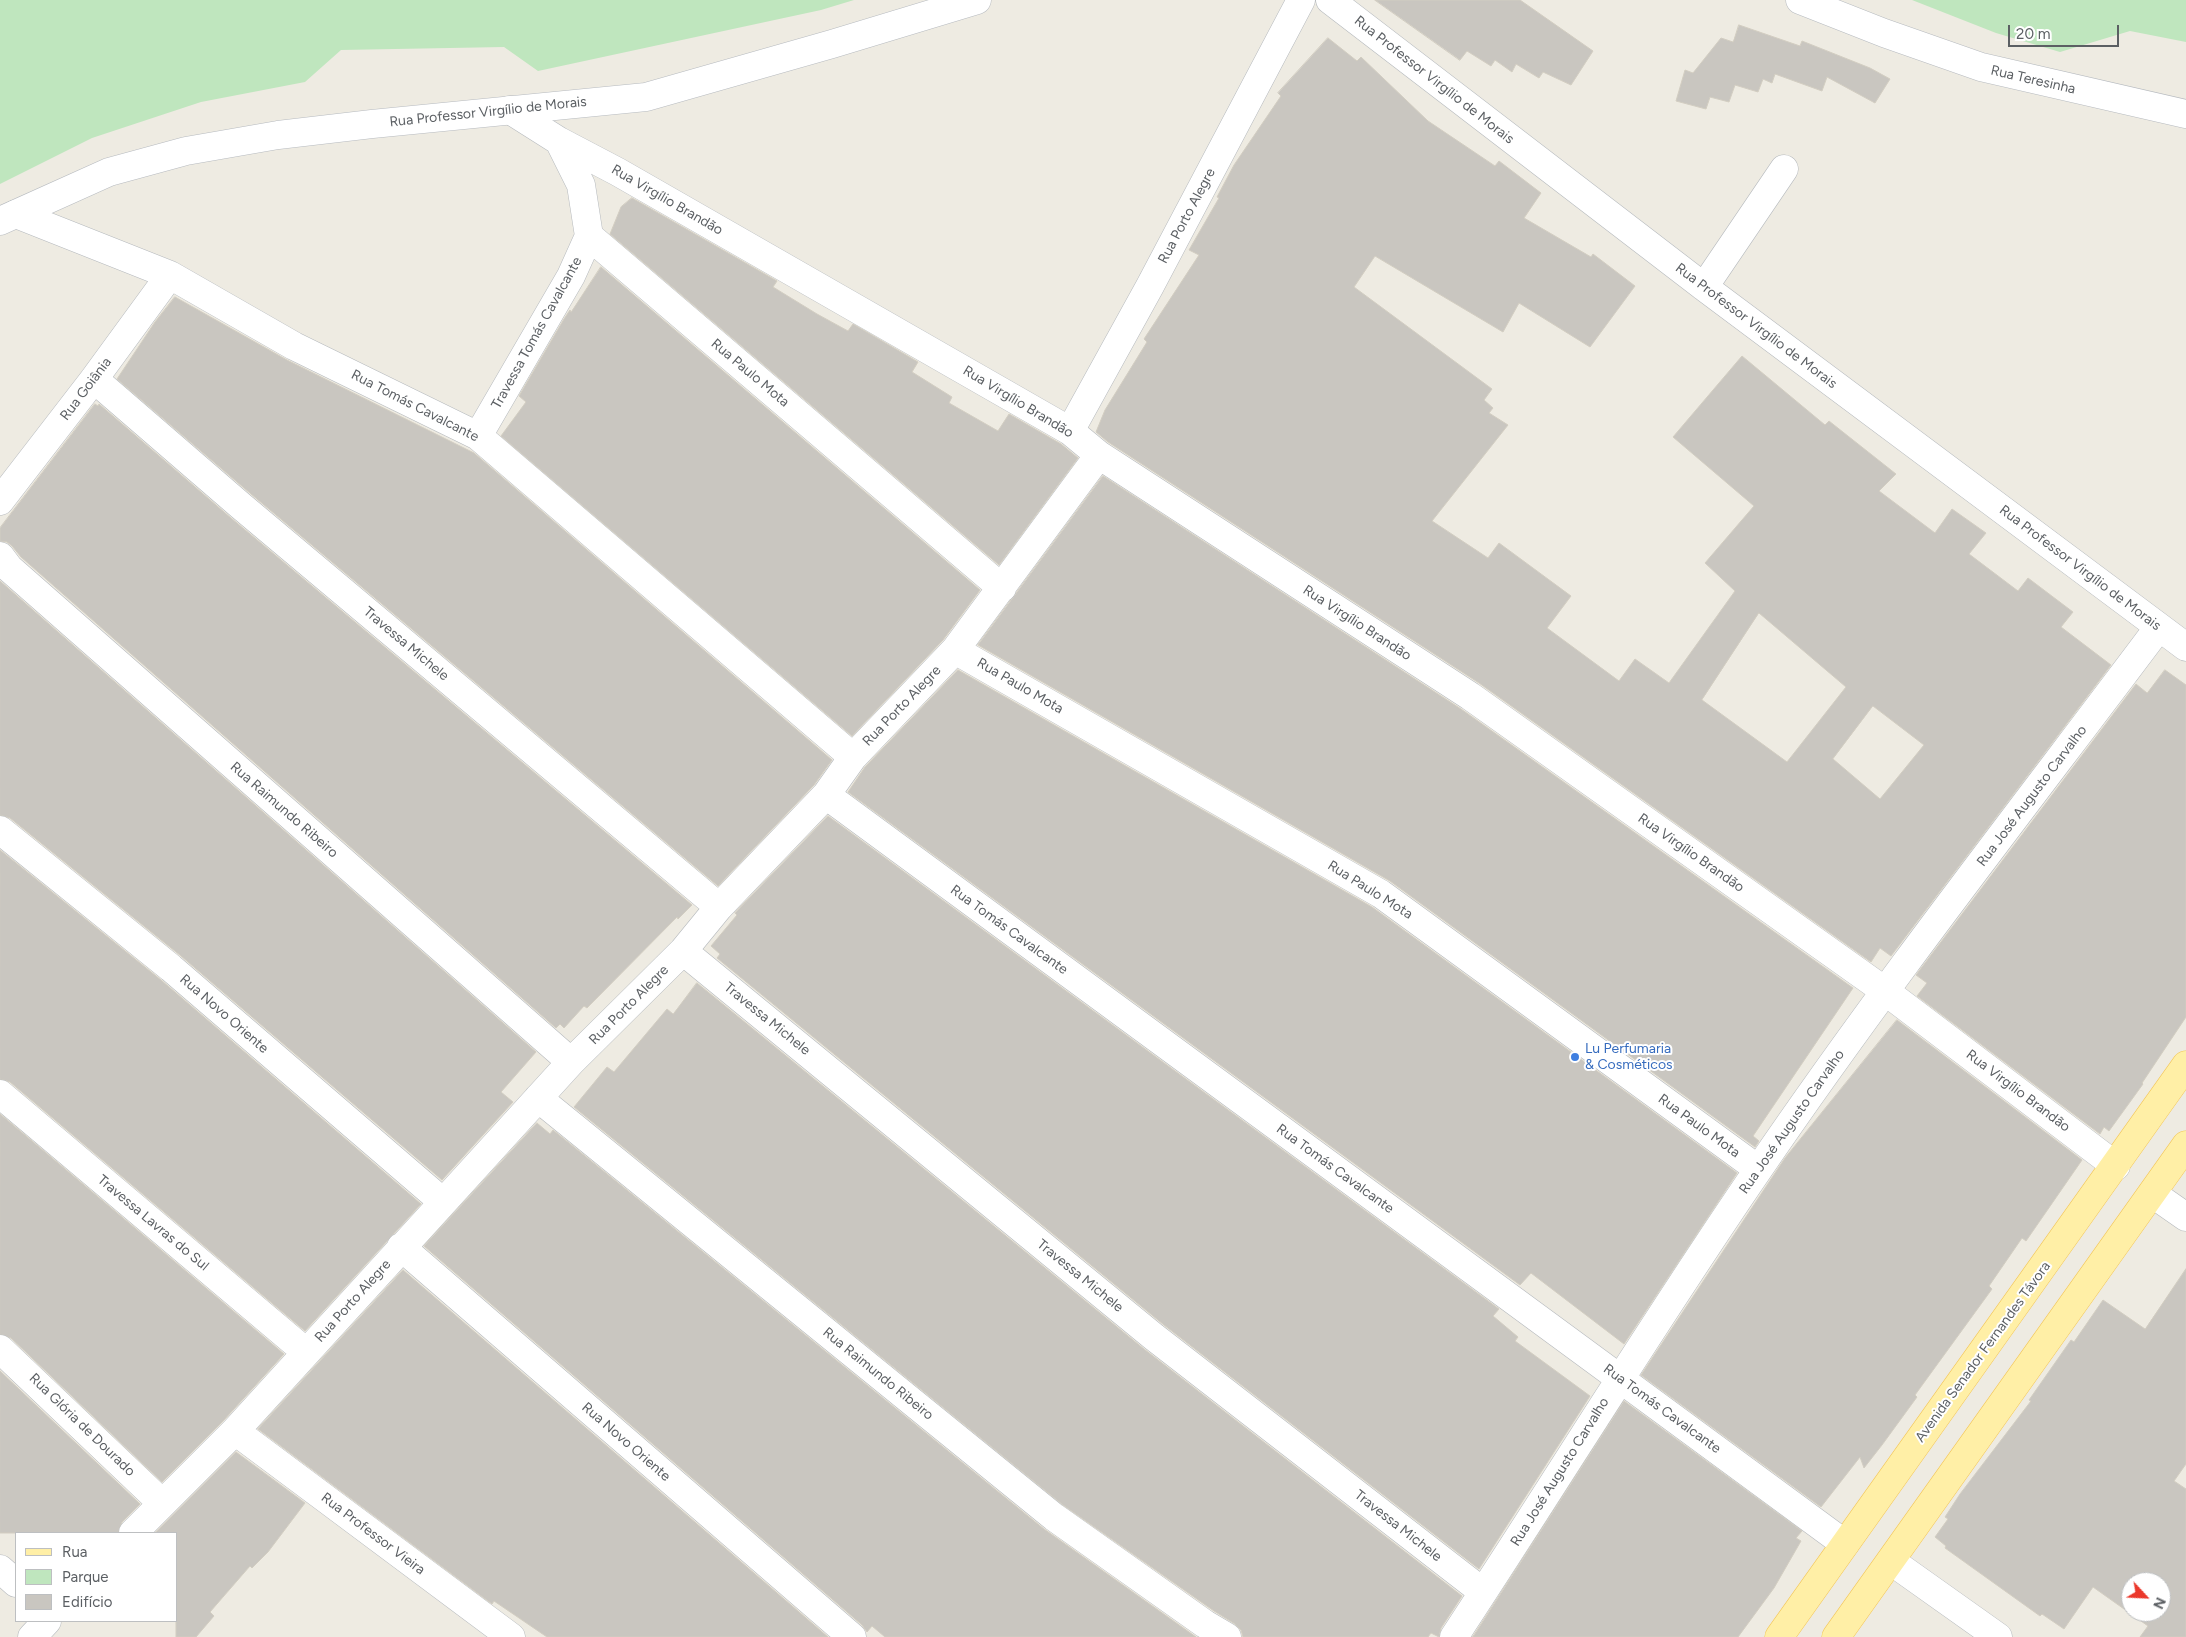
<!DOCTYPE html>
<meta charset="utf-8">
<style>
body{margin:0}
#map{position:relative;width:2186px;height:1637px;overflow:hidden;background:#eeebe2;font-family:Figtree,sans-serif}
canvas{display:block}
.legend{position:absolute;left:15px;top:1532px;width:162px;height:90px;box-sizing:border-box;background:#fff;border:1px solid #bdbfc1;margin:0;padding:6px 9px;list-style:none;font-size:15px;color:#5b5f63}
.legend li{display:flex;align-items:center;gap:10px;height:25px}
.legend b{width:25px;border:1px solid #bdbfc1}
.north{position:absolute;left:2121px;top:1572px;width:50px;height:50px;box-sizing:border-box;background:#fff;border:1px solid #bdbfc1;border-radius:50%;rotate:115deg;font-size:14px;font-weight:700;line-height:20px;text-align:center;color:#5b5f63}
.north::after{content:'';display:block;margin:auto;width:18px;height:22px;background:#eb382b;clip-path:polygon(50% 0,100% 100%,50% 72%,0 100%)}
.scale{position:absolute;left:2008px;top:25px;width:111px;height:22px;box-sizing:border-box;border:2px solid #5b5f63;border-top:0;padding-left:6px;font-size:15px;line-height:18px;white-space:nowrap;color:#5b5f63;-webkit-text-stroke:4px #fff;paint-order:stroke}
</style>
<div id="map">
<canvas width="2186" height="1637"></canvas>
<ul class="legend">
<li><b style="height:6px;background:#ffefa6"></b>Rua</li>
<li><b style="height:14px;background:#bfe6be"></b>Parque</li>
<li><b style="height:14px;background:#c9c6c0"></b>Edifício</li>
</ul>
<div class="north">N</div>
<div class="scale">20 m</div>
</div>
<script>
const c = document.querySelector('canvas').getContext('2d');
c.lineJoin = 'round';
function fill(path, color) { c.fillStyle = color; c.fill(path, 'evenodd'); }
function trace(path, color, width, dash) { c.strokeStyle = color; c.lineWidth = width; c.lineCap = dash ? 'butt' : 'round'; c.setLineDash(dash || []); c.stroke(path); }
function label(font, color, halo, rows, align = 'center') {
  c.font = font + ' Figtree,sans-serif'; c.lineWidth = 4; c.setLineDash([]); c.textBaseline = 'middle'; c.strokeStyle = halo; c.fillStyle = color; for (const [text, x, y, turn = 0] of rows) {
    c.save(); c.translate(x, y); c.rotate((+turn || 0) * Math.PI / 180); c.textAlign = isNaN(turn) ? turn : align; if (halo) c.strokeText(text, 0, 0); c.fillText(text, 0, 0); c.restore();
  }
}
fill(new Path2D(`
 M0 0H854L821 10 538 71 504 47 341 50 305 82 201 102 92 138 0 184Z
 M1912 0H2186V42L2130 31 2060 52 1996 33Z`), '#bfe6be');
const building = new Path2D(`
 M1375 0H1520L1593 51 1571 85 1543 72 1539 78 1516 64 1512 72 1495 60 1491 66 1467 51 1460 60Z
 M1739 25 1800 46 1802 41 1870 68 1890 79 1875 103 1827 77 1822 91 1775 74 1772 83 1763 79 1758 92 1735 85 1729 102 1710 97 1706 109 1676 101 1685 70 1693 73 1721 38 1733 42Z
 M1328 38 1357 61 1361 57 1428 121 1495 166 1499 161 1541 193 1524 218 1591 257 1593 254 1635 286 1590 347 1519 303 1503 332 1375 256 1354 287 1492 389 1484 400 1493 408 1489 413 1508 425 1432 521 1488 558 1499 543 1571 596 1547 628 1619 681 1635 659 1669 683 1735 591 1705 563 1754 506 1673 437 1742 356 1825 425 1829 421 1896 474 1879 491 1935 533 1952 509 1986 533 1969 554 2018 591 2028 578 2073 612 2061 627 2111 665 1891 956 1880 948 1871 962 1479 683 1108 442 1096 432 1105 410 1147 342 1144 339 1199 255 1189 250 1219 198 1217 197 1234 165 1281 96 1278 93ZM1759 613 1846 687 1787 762 1702 700ZM1873 706 1924 745 1880 799 1833 759Z
 M632 198 777 281 773 287 817 314 848 331 853 324 918 362 912 372 952 397 949 403 998 431 1009 414 1061 444 1078 458 999 565 610 234 621 207Z
 M601 267 980 590 943 640 852 736 501 436 526 402 519 396 564 319 570 310 571 312Z
 M175 297 287 360 474 453 832 760 814 785 718 886 251 494 117 379 155 322Z
 M95 404 98 406 99 404 231 518 692 905 678 919 677 917 587 1008 584 1006 564 1028 560 1024 556 1028 21 557 12 546 7 542 0 541V528Z
 M1103 476 1461 709 1853 988 1753 1136 1759 1141 1755 1147 1390 881 978 645Z
 M0 581 536 1052 501 1092 513 1102 442 1180 181 956 10 818 0 815Z
 M958 670 1372 907 1737 1173 1624 1344 1531 1273 1520 1285 848 792 865 767Z
 M2165 670 2186 685V1017L2142 1083 2143 1084 2109 1131 2104 1127 2100 1134 1917 996 1927 983 1916 975 2136 684 2147 693Z
 M828 816 1499 1309 1493 1316 1518 1337 1515 1341 1590 1396 1479 1569 1164 1325 717 958 720 954 711 946 737 915 735 913Z
 M0 850 161 980 421 1204 305 1331 10 1082 0 1079Z
 M697 983 1144 1349 1462 1596 1441 1628 1439 1637 1431 1633 1428 1637H1243L1241 1630 1235 1624 1214 1611 1063 1505 574 1107 607 1067 614 1072 667 1009 673 1014Z
 M1897 1020 2082 1160 2026 1241 2022 1238 1989 1286 1992 1289 1915 1395 1917 1397 1882 1445 1864 1468 1860 1457 1821 1507 1641 1375 1785 1158Z
 M0 1114 284 1354 224 1420 162 1482 11 1338 0 1334Z
 M537 1123 550 1134 553 1130 1044 1529 1196 1637H885L872 1626 867 1632 862 1625 424 1246Z
 M2186 1269V1464L2174 1481 2186 1489V1637H2140L2148 1626 2093 1587 2064 1629 2042 1614 2040 1616 1945 1548 1946 1546 1935 1537 1948 1519 1945 1517 1960 1494 2031 1401 2029 1400 2071 1340 2074 1342 2103 1300 2145 1329ZM2131 1582H2161V1612H2131Z
 M403 1270 828 1637H547L494 1601 492 1604 258 1429Z
 M0 1371 140 1504 122 1522 118 1533H0Z
 M1624 1401 1802 1531 1796 1538 1801 1541 1774 1588 1738 1637H1473Z
 M236 1452 305 1503 268 1552 252 1568 250 1566 210 1612 214 1616 196 1637H176V1533H155Z`);
fill(building, '#c9c6c0');
trace(building, '#d2cdc1', 1);
const street = new Path2D(`
 M1330 0 1704 287 2186 647
 M559 141 618 172 1070 431 1099 455 1470 696 1885 991 2116 1166
 M16 214 170 275 294 346 478 436 853 757
 M589 236 1002 588
 M1704 287 1784 169
 M94 379 241 506 719 907
 M1070 431 1150 286 1301 0
 M478 436 571 276 589 236 581 185 559 141 510 110
 M0 501 94 379 170 275
 M0 556 9 568 571 1062
 M955 650 1381 894 1758 1169
 M826 795 1845 1544
 M0 830 171 968 443 1202
 M683 951 1154 1337 1483 1592
 M0 1094 306 1352
 M538 1098 1054 1517 1205 1624 1227 1637
 M2153 1194 2186 1217
 M401 1247 852 1637
 M0 1349 162 1503
 M235 1431 511 1637
 M133 1533 235 1431 571 1062 683 951 719 907 826 795 853 757 955 650 1099 455
 M1891 1561 1998 1637
 M0 1569 16 1583
 M32 1637 47 1621
 M1454 1637C1556 1482 1653 1323 1758 1170 1885 984 2024 807 2159 627`);
const secondary = new Path2D(`
 M1800 0 1884 33 1981 67 2186 114
 M0 221 109 172 186 151 278 135 372 124 646 97 832 44 977 0`);
const primary = new Path2D(`
 M1779 1637 2186 1065
 M1836 1637 2186 1145`);
trace(street, '#b5b9bd', 29);
trace(secondary, '#b6babf', 29);
trace(primary, '#f3c556', 29);
trace(street, '#fff', 28);
trace(secondary, '#fff', 28);
trace(primary, '#ffefa6', 28);
for (const [x, y, r, color] of [
 [1575,1057,5,"#3f7fe0"]
]) { const dot = new Path2D(); dot.arc(x, y, r, 0, 2 * Math.PI); c.fillStyle = color; c.fill(dot); trace(dot, '#fff', 2); }
label('14px', '#5b5f63', '#fff', [
 ["Rua Professor Virgílio de Morais",1434,80,38],
 ["Rua Teresinha",2033,80,13],
 ["Rua Professor Virgílio de Morais",488,112,-6],
 ["Rua Virgílio Brandão",667,200,30],
 ["Rua Porto Alegre",1187,216,-62],
 ["Rua Professor Virgílio de Morais",1756,326,37],
 ["Travessa Tomás Cavalcante",537,333,-61],
 ["Rua Paulo Mota",750,373,40],
 ["Rua Goiânia",86,389,-53],
 ["Rua Virgílio Brandão",1018,402,31],
 ["Rua Tomás Cavalcante",415,406,27],
 ["Rua Professor Virgílio de Morais",2080,568,37],
 ["Rua Virgílio Brandão",1357,623,33],
 ["Travessa Michele",406,644,40],
 ["Rua Paulo Mota",1020,686,30],
 ["Rua Porto Alegre",902,706,-46],
 ["Rua José Augusto Carvalho",2032,796,-53],
 ["Rua Raimundo Ribeiro",284,810,41],
 ["Rua Virgílio Brandão",1691,853,35],
 ["Rua Paulo Mota",1370,890,32],
 ["Rua Tomás Cavalcante",1009,930,36],
 ["Rua Porto Alegre",629,1005,-45],
 ["Rua Novo Oriente",224,1014,41],
 ["Travessa Michele",767,1019,39],
 ["Rua Virgílio Brandão",2018,1091,37],
 ["Rua José Augusto Carvalho",1792,1122,-55],
 ["Rua Paulo Mota",1699,1126,36],
 ["Rua Tomás Cavalcante",1335,1169,36],
 ["Travessa Lavras do Sul",153,1223,40],
 ["Travessa Michele",1080,1276,39],
 ["Rua Porto Alegre",353,1301,-48],
 ["Avenida Senador Fernandes Távora",1983,1352,-54],
 ["Rua Raimundo Ribeiro",878,1374,39],
 ["Rua Tomás Cavalcante",1662,1409,36],
 ["Rua Glória de Dourado",82,1425,44],
 ["Rua Novo Oriente",626,1442,41],
 ["Rua José Augusto Carvalho",1560,1472,-58],
 ["Travessa Michele",1398,1526,38],
 ["Rua Professor Vieira",373,1534,37]
]);
label('14px', '#366cbe', '#fff', [
 ["Lu Perfumaria",1585,1049],
 ["& Cosméticos",1585,1065]
], 'left');
</script>
